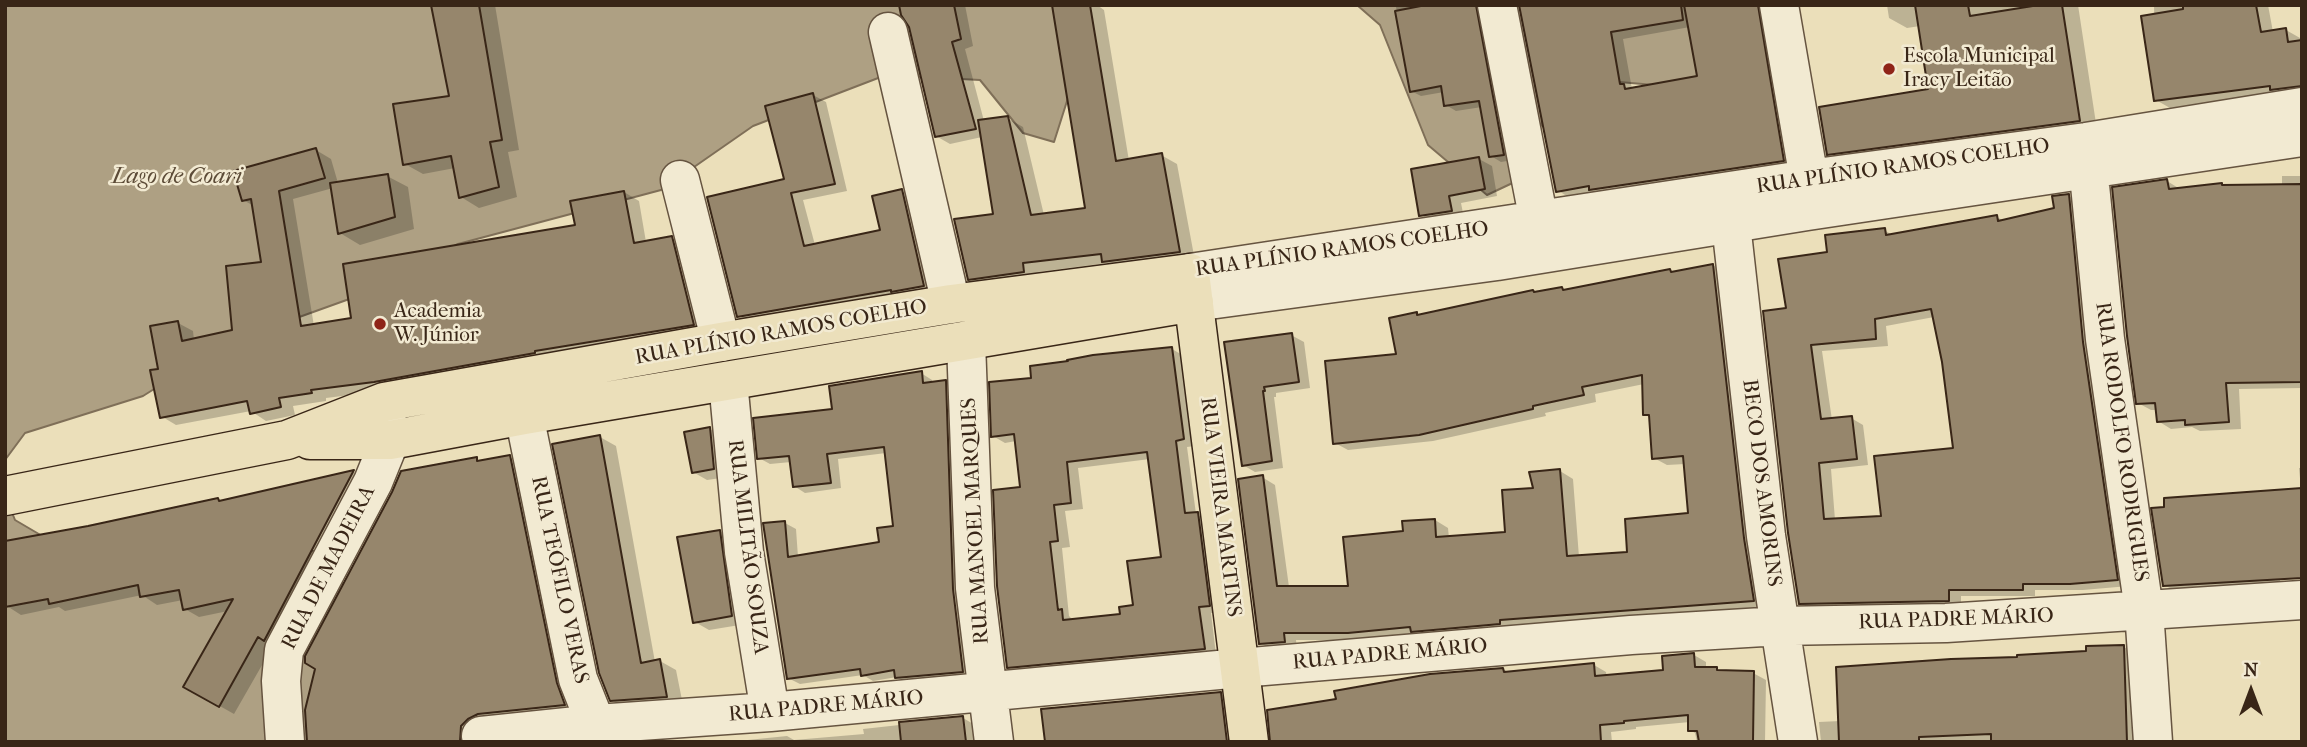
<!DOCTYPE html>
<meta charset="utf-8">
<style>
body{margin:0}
#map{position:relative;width:2307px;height:747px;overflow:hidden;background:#ebdfba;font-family:"IM FELL French Canon",serif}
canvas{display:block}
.frame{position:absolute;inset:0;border:7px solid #392617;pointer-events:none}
.north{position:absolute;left:2216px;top:656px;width:70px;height:70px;-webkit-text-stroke:5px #f2ead2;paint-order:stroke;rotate:0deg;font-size:19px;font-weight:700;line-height:28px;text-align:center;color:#392617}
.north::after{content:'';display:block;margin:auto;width:24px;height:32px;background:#392617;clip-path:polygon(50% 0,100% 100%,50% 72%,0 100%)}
</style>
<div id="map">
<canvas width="2307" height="747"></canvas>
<div class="frame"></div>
<div class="north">N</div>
</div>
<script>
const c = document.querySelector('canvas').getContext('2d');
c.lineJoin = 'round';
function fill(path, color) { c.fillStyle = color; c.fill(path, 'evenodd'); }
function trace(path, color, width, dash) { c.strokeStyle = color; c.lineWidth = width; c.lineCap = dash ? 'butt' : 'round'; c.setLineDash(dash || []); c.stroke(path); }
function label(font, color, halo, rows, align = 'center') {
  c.font = font + ' "IM FELL French Canon",serif'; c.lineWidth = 5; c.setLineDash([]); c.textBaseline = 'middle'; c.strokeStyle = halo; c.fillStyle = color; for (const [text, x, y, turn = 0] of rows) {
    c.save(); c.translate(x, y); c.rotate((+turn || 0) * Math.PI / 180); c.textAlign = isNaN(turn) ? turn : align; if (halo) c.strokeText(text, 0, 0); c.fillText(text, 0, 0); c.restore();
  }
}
const water = new Path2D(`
 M5 5H1064L1074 79 1054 142 1023 133 980 80 886 75 753 126 661 190 458 244 366 293 227 343 143 396 25 433 5 460Z
 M1357 5H1790L1797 50 1701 89 1596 80 1549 104 1521 179 1487 195 1428 145 1380 25Z
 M5 495 15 520 78 557 193 550 316 551 365 610 407 701 463 742H5Z`);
fill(water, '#aea083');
trace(water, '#7f6f58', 2);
fill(new Path2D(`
 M433 5H495L519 150 508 152 517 197 479 208 461 197 455 168 423 174 405 164 451 97Z
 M901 5H965L973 46 965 49 984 121 1007 118 1023 127 1044 215 1087 210 1058 5H1097L1104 10 1129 161 1161 155 1177 164 1195 261 1120 270 1107 263 1038 272 1040 281 985 288 969 279 995 215 982 137 950 144 936 136 911 26Z
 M1402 5H1486L1513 160 1501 162 1491 156 1482 107 1456 111 1446 105 1444 92 1421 96 1411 91 1396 7Z
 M1521 5H1771L1796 167 1570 198 1557 190ZM1690 27 1699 77 1632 89 1623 39Z
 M1887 5H2078L2097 130 1846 164 1829 153 1930 91 1920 26 1907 28 1889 18Z
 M2154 5H2268L2273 32 2286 30 2300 38 2302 42V94L2212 104 2209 102 2170 108 2156 100Z
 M813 95 826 102 847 191 803 200 815 245 882 231 902 191 915 199 937 293 752 324 739 316 786 181Z
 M316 150 331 159 338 183 387 176 408 187 414 229 360 245 340 233 333 188 293 199 314 326 353 319 577 227 624 192 639 201 646 242 671 238 686 247 708 332 390 390 326 398V401L293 406 295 415 266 421 251 411 176 425 161 416 160 370 178 323 193 331 194 340 234 331 263 264 254 206 243 200Z
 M1479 159 1492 166 1497 196 1461 203 1464 218 1434 222 1421 215Z
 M2282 176H2302V388L2239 389 2241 429 2200 431 2192 427 2171 429 2158 421 2157 410H2151L2138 403 2167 181 2180 189 2282 186Z
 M2069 196 2081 203 2129 586 2083 590H2035V596H1961V607L1812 610 1800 603 1788 309 1829 254 1884 230 1894 236 1997 217 2004 221 2056 210ZM1934 317 1944 362 1954 449 1883 517 1835 520 1831 469 1868 465 1863 425 1851 418 1832 420 1822 351 1888 346 1886 326Z
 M1713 265 1726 273 1766 608 1362 640H1296L1297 649 1274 651 1260 643 1262 477 1275 485 1289 587H1350L1405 533 1435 520 1448 528 1449 538 1507 534 1535 489 1560 471 1573 479 1579 557 1629 554 1689 514 1685 464 1667 465 1654 458 1651 418 1644 414V384L1595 394 1596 402 1545 413 1546 416 1433 441 1348 450 1335 443 1398 355 1416 314 1419 316 1562 289 1566 291 1670 271 1674 274Z
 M1291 335 1304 342 1310 388 1276 393V397H1274L1283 468 1255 472 1243 465 1226 344Z
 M1172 349 1184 356 1195 446 1187 447 1196 514 1210 521 1221 612 1211 613 1216 655 1021 674 1009 667 1021 489 1016 441 1005 443 993 436 1033 379ZM1150 459 1163 558 1135 606 1122 615 1074 621 1069 616 1062 548 1070 547 1065 511 1083 509 1078 468Z
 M921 373 932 380 933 384 945 382 956 389 974 677 907 684 897 677 873 681 863 675 800 684 788 678 785 523 796 529 798 557 881 543 895 527 886 453 838 459 841 488 805 493 794 486 791 462 770 464 759 458 834 411Z
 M710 429 724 437 728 477 707 480 693 472Z
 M600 437 616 446 655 662 660 661 676 670 683 705 628 710 612 700Z
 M510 457 522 464 576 712 472 742H308L476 459 481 462Z
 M2299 468H2302V577L2280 579V587L2177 592 2164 585 2301 489Z
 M354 472 368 480 234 714 186 687 228 611 199 617 185 609 183 600 157 605 142 595 65 611 59 607 21 615 7 606 88 528 218 500 222 502Z
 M720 531 734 540 746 624 709 630 695 622Z
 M2124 647 2136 654 2142 742H1821L1819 722 1840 721 2019 659 2088 653Z
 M1694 655 1706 662V669H1716L1722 672 1753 673 1766 680 1765 742H1697L1695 733 1690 730V722L1636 727V729L1611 732 1612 742H1272L1503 669 1510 673 1594 665 1606 672 1607 677 1665 671Z
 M1220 694 1233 701 1238 742H1047Z
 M963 718 975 725 977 742H728L787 736 794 740 864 734 863 729Z`), '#0003');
const building = new Path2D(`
 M431 5H479L502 140 490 142 499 187 459 198 451 156 403 165 393 104 449 96Z
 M899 5H954L961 39 952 42 976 129 935 137 909 27 901 15Z
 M1052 5H1090L1116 161 1162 153 1180 252 1102 262 1101 254 1023 263 1024 272 968 280 954 219 993 214 978 120 1008 116 1031 215 1085 208Z
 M1426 5H1476L1504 155 1489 157 1479 101 1444 106 1441 86 1410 92 1395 11Z
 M1519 5H1681L1683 20 1611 32 1620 84H1624L1625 89 1697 76 1684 5H1758L1784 161 1589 190V186L1556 192Z
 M1915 5H1968L1970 16 2039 5H2062L2080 121 1827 155 1819 107 1928 89Z
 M2183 5H2256L2261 32 2286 28 2288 42 2302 40V86L2270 90V86L2154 101 2141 16 2183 9Z
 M813 93 835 184 791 193 804 246 880 230 872 196 902 189 924 286 891 292V290L737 317 707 197 784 179 765 106Z
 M316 148 325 178 279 191 301 326 351 318 343 264 575 225 570 201 624 191 634 243 672 236 694 325 535 351V353L374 382 311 390 312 393 279 398 281 407 250 414 247 401 160 418 150 370 158 369 150 326 178 321 182 341 232 330 226 266 261 262 251 199 242 201 233 171Z
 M1479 157 1485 189 1449 196 1452 211 1419 216 1411 169Z
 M388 174 395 217 338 234 330 183Z
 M2167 179 2169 189 2222 183V185L2302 184V382L2226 383 2229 422 2185 425V420L2157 422 2155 403 2136 404 2127 336 2112 187Z
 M2069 194 2083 342 2118 580 2070 584H2023V590H1949V601L1799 604 1788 533 1763 311 1786 308 1778 259 1827 252 1825 235 1885 228 1886 235 1997 215 1998 221 2054 208 2052 196ZM1931 309 1942 362 1953 448 1874 456 1881 516 1824 519 1819 463 1857 459 1852 416 1821 419 1811 345 1876 339 1875 319Z
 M1713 264 1744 538 1754 601 1500 620V624L1411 632 1410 627 1348 633H1284L1285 642 1259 644 1238 479 1263 475 1277 586H1348L1343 537 1403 531 1402 521 1435 519 1436 537 1505 532 1502 490 1533 488 1529 472 1560 469 1567 556 1627 552 1625 519 1688 513 1683 456 1652 459 1649 415H1643L1642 375 1582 387 1584 395 1533 406V409L1419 435 1333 444 1325 361 1396 354 1389 318 1417 312V315L1533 290 1534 292 1562 287 1563 290 1670 269 1671 272Z
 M1292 333 1299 382 1264 387 1265 391H1263L1272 461 1242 466 1224 342Z
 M1172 347 1184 439 1176 441 1185 513 1198 512 1210 606 1199 607 1205 649 1007 668 997 586 993 490 1020 487 1014 434 991 437 989 382 1031 378 1030 366 1068 361 1067 360 1093 355ZM1147 452 1161 557 1127 561 1133 605 1119 607 1120 614 1063 620 1062 609 1058 610 1050 542 1058 541 1054 505 1071 503 1067 462Z
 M922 371 923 383 946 380 953 589 963 672 895 678 894 670 861 676 860 669 787 679 763 523 785 521 788 557 879 542 877 528 893 526 884 447 827 454 831 483 793 487 789 456 757 459 753 418 832 409 829 386Z
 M710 427 714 469 692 473 684 432Z
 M600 435 641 663 660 659 667 697 610 701 599 673 552 444Z
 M510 455 557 683 565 705 478 714 468 719 461 726 460 742H307L305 710 315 669 305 663V656L392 492 401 471 477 457V461Z
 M354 470 264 641 258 637 219 707 183 687 233 599 183 610 179 590 140 597 138 585 49 604 48 599 5 607V541L88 526 218 498 219 501Z
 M2302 488V578L2163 586 2151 508 2164 507V498Z
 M720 530 732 616 693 623 677 537Z
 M2124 645 2127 742H1991V734L1919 737V742H1839L1836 667 1951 659 2017 657V655L2086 651V646Z
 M1694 653 1695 667H1717V670L1754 671 1753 742H1699L1697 731H1688V715L1624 721V723L1600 725 1601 742H1270L1267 710 1336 699 1334 691 1430 674 1503 668 1504 672 1594 663 1595 676 1663 670 1662 656Z
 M1221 692 1227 742H1045L1041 709Z
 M963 716 966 742H901L899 722Z`);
fill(building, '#96866c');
trace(building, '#392617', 2);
const minor = new Path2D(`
 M1497 5 1539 221
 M1779 5 1809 179
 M888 32 951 304
 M2086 144 2105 339 2144 610 2153 742
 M680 180 721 342
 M1731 224 1766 536 1798 742
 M1190 273 1809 179 2086 142 2302 107
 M1194 302 1497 261 1807 211 2302 137
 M966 342 975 588 994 742
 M728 381 744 552 770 712
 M524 415 578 679 603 742
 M481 736 596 724 770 712 1240 668 1631 635 1780 626 1946 623 2302 600
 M285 742 281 681 284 650 373 482 390 440 385 410`);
const major = new Path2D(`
 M310 440H390L524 415 1194 302
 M5 496 287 440 384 402 721 342 951 304 1190 273 1249 742`);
trace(minor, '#665440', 41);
trace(major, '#392617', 41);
trace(minor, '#f2ead2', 38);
trace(major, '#ebdfba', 38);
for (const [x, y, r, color] of [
 [1889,69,7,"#8f2418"],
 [380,324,7,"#8f2418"]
]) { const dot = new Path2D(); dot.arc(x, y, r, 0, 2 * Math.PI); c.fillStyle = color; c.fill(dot); trace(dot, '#f2ead2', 2.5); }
label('21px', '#392617', '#f2ead2', [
 ["Escola Municipal",1903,57],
 ["Iracy Leitão",1903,81],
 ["Academia",394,312],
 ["W. Júnior",394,336]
], 'left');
label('21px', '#392617', '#f2ead2', [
 ["RUA PLÍNIO RAMOS COELHO",1903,167,-8],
 ["RUA PLÍNIO RAMOS COELHO",1342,250,-8],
 ["RUA PLÍNIO RAMOS COELHO",781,333,-10],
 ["RUA RODOLFO RODRIGUES",2121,442,82],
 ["BECO DOS AMORINS",1761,483,83],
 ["RUA VIEIRA MARTINS",1220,507,83],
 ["RUA MANOEL MARQUES",976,521,-93],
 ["RUA MILITÃO SOUZA",747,547,83],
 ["RUA DE MADEIRA",329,568,-63],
 ["RUA TEÓFILO VERAS",559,580,78],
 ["RUA PADRE MÁRIO",1956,620,-2],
 ["RUA PADRE MÁRIO",1390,655,-5],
 ["RUA PADRE MÁRIO",826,707,-5]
]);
label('italic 23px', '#5c4b37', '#f2ead2', [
 ["Lago de Coari",177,177]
]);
</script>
